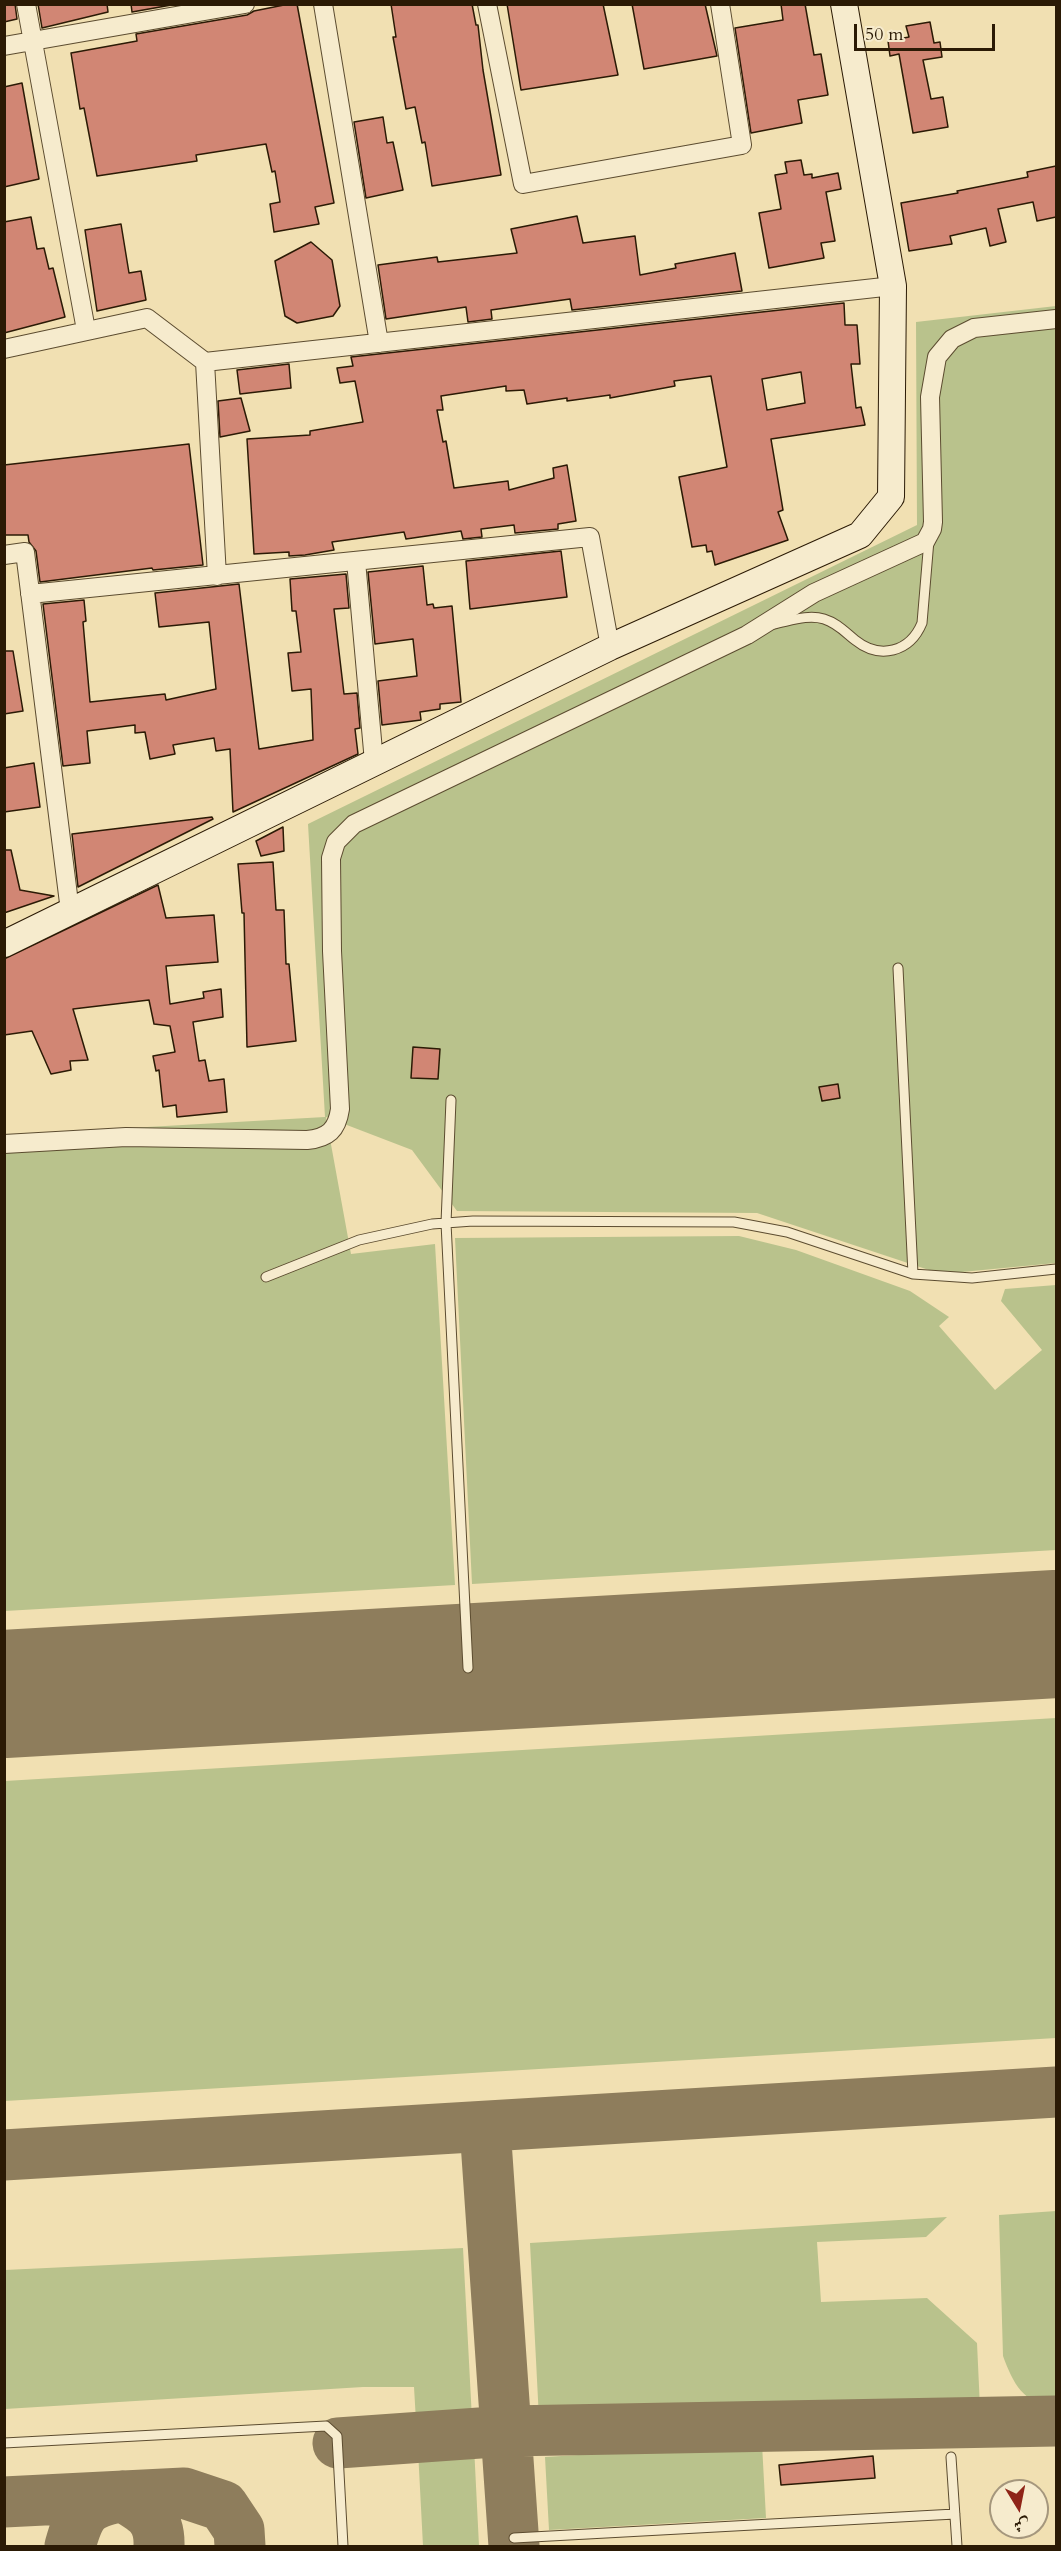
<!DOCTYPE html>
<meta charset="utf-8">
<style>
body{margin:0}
#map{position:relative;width:1061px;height:2551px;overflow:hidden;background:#f1e0b2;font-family:Cardo,Amiri,serif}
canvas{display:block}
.frame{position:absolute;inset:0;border:6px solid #2b1a05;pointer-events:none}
.north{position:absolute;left:989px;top:2479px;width:60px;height:60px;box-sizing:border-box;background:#f6ebcd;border:2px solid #a5977d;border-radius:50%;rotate:170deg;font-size:16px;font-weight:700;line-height:24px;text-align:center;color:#2b1a05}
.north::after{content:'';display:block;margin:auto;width:21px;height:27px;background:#8f2418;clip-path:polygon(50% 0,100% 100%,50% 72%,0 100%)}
.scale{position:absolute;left:854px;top:24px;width:141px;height:27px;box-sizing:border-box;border:3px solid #2b1a05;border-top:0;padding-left:8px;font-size:18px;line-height:21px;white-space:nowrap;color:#2b1a05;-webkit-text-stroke:4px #f6ebcd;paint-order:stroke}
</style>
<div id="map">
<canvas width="1061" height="2551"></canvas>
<div class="frame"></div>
<div class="north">ش</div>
<div class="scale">50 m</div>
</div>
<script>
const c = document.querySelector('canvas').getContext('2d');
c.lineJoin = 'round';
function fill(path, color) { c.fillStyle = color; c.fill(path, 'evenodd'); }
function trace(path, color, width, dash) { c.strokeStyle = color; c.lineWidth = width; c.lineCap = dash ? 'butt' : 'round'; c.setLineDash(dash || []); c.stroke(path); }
fill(new Path2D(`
 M1056 306V1263L941 1274 757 1213 457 1211 412 1150 326 1117 351 1254 435 1244 455 1585 5 1611V1135L325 1117 308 824 917 525 916 322Z
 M739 1236 796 1250 910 1291 949 1317 939 1326 995 1390 1042 1350 1001 1301 1005 1289 1056 1285V1550L472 1584 455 1238Z
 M1056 1718V2038L5 2101V1781Z
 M1056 2211V2405C1024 2406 1013 2383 1003 2356L999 2215Z
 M947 2217 926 2237 817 2242 821 2302 927 2298 977 2343 980 2408 539 2419 530 2243Z
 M463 2248 472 2419 416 2421 414 2387H363L5 2409V2270Z
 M762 2444 766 2518 549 2530 545 2457Z
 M474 2446 479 2546H423L418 2450Z`), '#b9c28c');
trace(new Path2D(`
 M485 2127 514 2546
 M4 2155 1056 2092
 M338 2443 508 2431 1056 2421
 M4 2502 184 2493 223 2506 239 2530 240 2546
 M70 2546C81 2508 85 2505 122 2496 146 2510 160 2517 159 2546`), '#8e7d5c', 51);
trace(new Path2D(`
 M4 1694 1056 1634`), '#8e7d5c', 128);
const building = new Path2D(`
 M4 4H15L17 19 4 22Z
 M38 4H107L108 12 42 28Z
 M131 4H177L132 12Z
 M289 4H297L334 203 315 207 319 224 274 232 270 204 280 202 275 171 272 172 266 144 196 155 197 161 97 176 84 108 80 109 71 53 137 41 136 34 247 15 254 11Z
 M391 4H472L476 25H478L483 70 501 175 432 186 425 142 422 143 415 107 406 109 393 37H396Z
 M507 4H603L618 75 521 90Z
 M632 4H705L717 56 644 69Z
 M781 4H805L814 55 821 54 828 95 798 100 802 123 751 133 735 28 783 20Z
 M930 22 934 43 940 42 942 57 923 60 931 99 943 97 948 127 913 133 899 54 890 56 888 41 909 37 906 26Z
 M22 83 39 179 4 187V87Z
 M383 117 387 143 393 142 403 190 366 198 354 122Z
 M801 160 804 175 812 174V178L838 173 841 189 826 192 835 241 821 243 824 258 769 268 759 213 781 209 775 175 787 173 785 162Z
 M1056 166V217L1037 221 1033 202 998 209 1006 242 990 246 986 228 950 236 952 244 909 251 901 203 958 193 957 191 1028 177 1027 172Z
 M577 216 583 243 635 236 640 275 676 268 675 264 735 253 742 291 572 310 570 299 491 310 492 319 468 322 466 307 386 319 378 265 437 257 438 262 517 253 511 229Z
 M31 217 37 249 44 248 49 269 53 268 65 317 4 333V222Z
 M121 224 129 273 141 271 146 300 97 311 85 230Z
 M311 242 332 260 340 306 333 316 297 323 285 316 275 261Z
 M844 303 845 325H857L860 364H851L856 408 861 407 865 425 771 439 783 510 778 512 788 540 715 565 712 551 707 552 706 545 692 547 679 477 727 467 711 376 674 381 675 386 610 398V395L567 401V398L527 404 524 390 506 391V386L441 396 443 410H437L443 442 446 441 454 488 508 481 509 490 554 478 553 468 567 465 576 521 558 524V529L515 533 514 525 481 529 482 537 463 539 461 531 406 539 404 532 332 542 334 550 305 555 289 556V552L254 554 247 439 310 435V431L363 422 355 381 340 383 337 368 353 366 351 357ZM801 372 805 403 767 410 762 379Z
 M289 364 291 388 240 394 237 370Z
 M241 398 250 431 220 437 218 401Z
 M189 444 203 565 153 570 152 568 40 582 36 551 29 542 28 535H4V465Z
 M561 551 567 597 470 609 466 561Z
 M423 566 427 605 433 604 434 608 452 606 461 702 440 704V709L420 712 421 720 382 725 378 681 417 676 413 639 375 644 368 572Z
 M346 574 349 608 334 609 344 694 357 693 360 728 355 729 358 754 233 812 230 749 216 751 214 738 173 745 175 754 150 759 145 732 135 733V725L87 731 90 763 63 766 43 604 84 600 86 621 83 622 90 702 165 694 166 700 216 689 209 622 159 627 155 593 239 584 259 749 313 740 311 689 292 691 288 653 301 652 296 611H292L290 579Z
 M4 651H13L23 711 4 714Z
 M34 763 40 807 4 812V768Z
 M212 817 213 819 78 887 72 834Z
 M283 827 284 851 261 856 256 841Z
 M4 850H11L20 890 54 896 4 913Z
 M273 862 276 910H284L286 964H289L296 1041 247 1047 244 913H242L238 864Z
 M158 885 166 918 214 915 218 962 166 966 170 1004 204 998 203 992 221 989 223 1017 193 1022 199 1061 205 1060 209 1081 224 1079 227 1112 177 1117 176 1105 163 1107 159 1070 156 1071 153 1056 175 1052 170 1026 154 1024 149 1000 73 1009 88 1060 70 1061 71 1070 51 1074 32 1031 4 1035V959Z
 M413 1047 440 1049 438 1079 411 1078Z
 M838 1084 840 1098 822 1101 819 1087Z
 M873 2456 875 2478 781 2485 779 2465Z`);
fill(building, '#d18674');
trace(building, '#2b1a05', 1.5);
const lane = new Path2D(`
 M774 624C790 621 808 614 824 619 837 623 845 632 855 640 880 660 910 652 922 623L929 540
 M898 968 913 1274
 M451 1100 446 1223 468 1668
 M266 1277 359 1240 432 1224 473 1221 734 1222 787 1232 913 1274 972 1278 1056 1269
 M4 2443 326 2426 337 2436 343 2546
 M951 2457 957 2546
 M514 2538 955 2514`);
const street = new Path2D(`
 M26 4 86 330
 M323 4 379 343
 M487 4 523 184 742 145 720 4
 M4 46 245 4
 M4 349 147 318 205 362 893 286
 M205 362 217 576
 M4 555 25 552 70 911
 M356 561 374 762
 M30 594 590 537 610 647
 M4 1144 126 1137 307 1140C328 1138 337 1130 340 1109L332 951 331 858 336 842 354 824 747 635 814 593 925 542 932 529 933 522 930 397 937 357 952 339 974 328 1056 319`);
const secondary = new Path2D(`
 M4 944 610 647 860 535 891 497 893 286 844 4`);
trace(lane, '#5c4c30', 11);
trace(street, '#5c4c30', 20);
trace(secondary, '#2b1a05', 28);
trace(lane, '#f6ebcd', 9);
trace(street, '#f6ebcd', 18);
trace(secondary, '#f6ebcd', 26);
</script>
